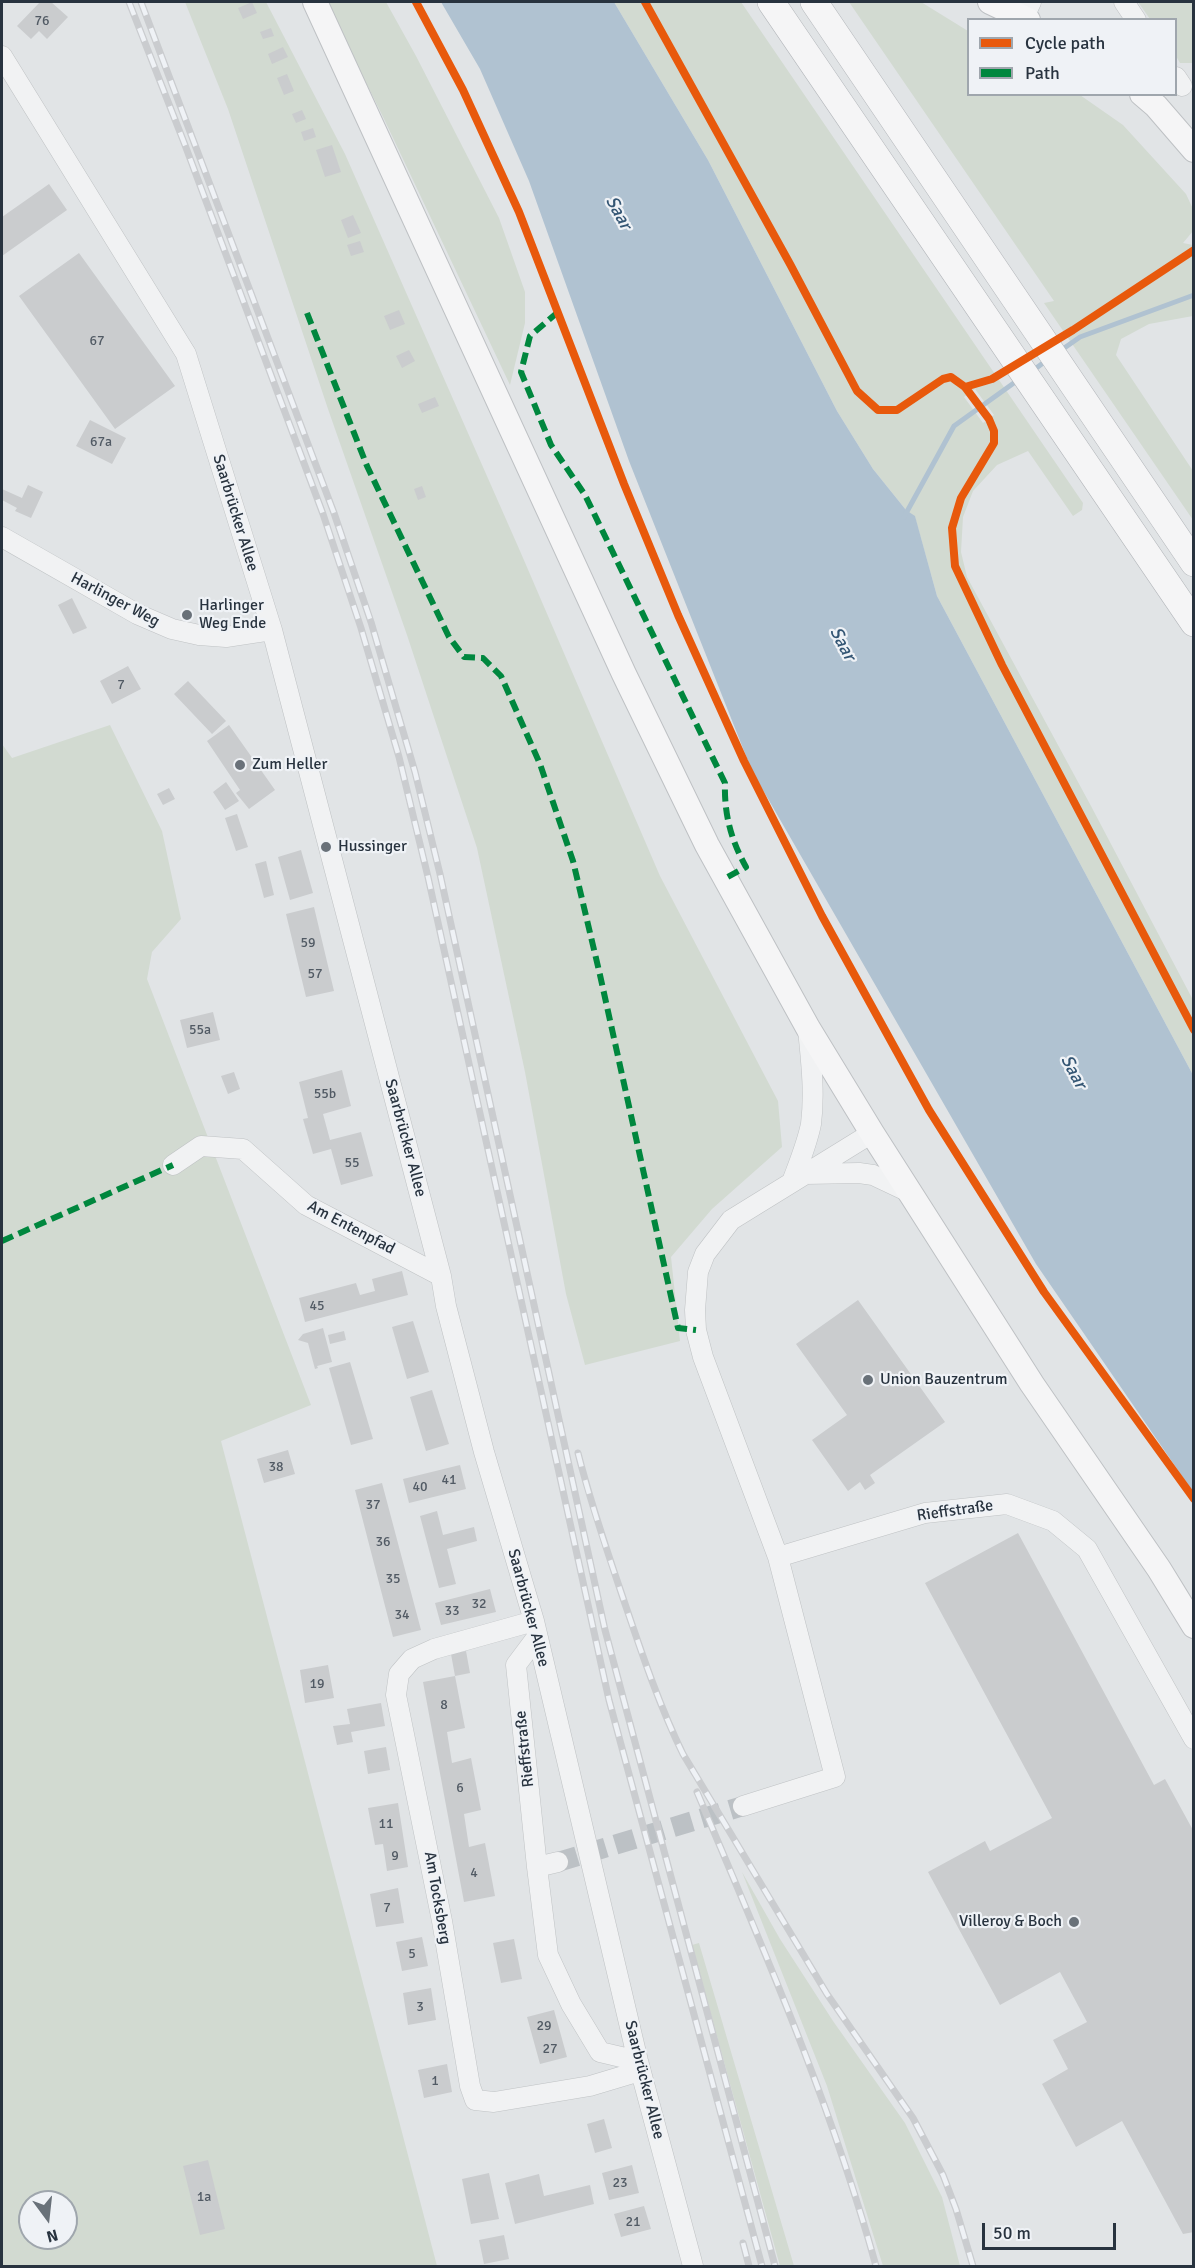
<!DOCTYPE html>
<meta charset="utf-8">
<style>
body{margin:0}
#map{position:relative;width:1195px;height:2268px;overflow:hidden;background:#e1e4e6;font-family:Signika,sans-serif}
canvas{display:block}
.frame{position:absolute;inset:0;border:3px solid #28333f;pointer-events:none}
.legend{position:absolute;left:967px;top:18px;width:210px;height:78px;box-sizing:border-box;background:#eff2f6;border:2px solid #9fa6ad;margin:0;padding:8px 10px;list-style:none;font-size:18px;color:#28333f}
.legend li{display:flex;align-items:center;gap:12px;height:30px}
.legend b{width:30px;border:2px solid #9fa6ad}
.north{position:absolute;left:18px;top:2190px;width:60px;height:60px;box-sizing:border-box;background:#eff2f6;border:2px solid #9fa6ad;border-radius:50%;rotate:165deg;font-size:16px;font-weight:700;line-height:24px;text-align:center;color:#28333f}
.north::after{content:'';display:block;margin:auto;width:21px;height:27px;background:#697179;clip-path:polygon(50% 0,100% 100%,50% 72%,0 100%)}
.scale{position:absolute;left:982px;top:2223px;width:134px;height:27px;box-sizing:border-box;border:3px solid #28333f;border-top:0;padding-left:8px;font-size:18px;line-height:21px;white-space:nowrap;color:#28333f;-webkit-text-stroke:4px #eff2f6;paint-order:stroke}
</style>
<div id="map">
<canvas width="1195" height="2268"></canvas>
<div class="frame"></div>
<ul class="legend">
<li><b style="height:8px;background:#e8590c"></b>Cycle path</li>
<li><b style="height:8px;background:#00873e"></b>Path</li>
</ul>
<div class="north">N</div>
<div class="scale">50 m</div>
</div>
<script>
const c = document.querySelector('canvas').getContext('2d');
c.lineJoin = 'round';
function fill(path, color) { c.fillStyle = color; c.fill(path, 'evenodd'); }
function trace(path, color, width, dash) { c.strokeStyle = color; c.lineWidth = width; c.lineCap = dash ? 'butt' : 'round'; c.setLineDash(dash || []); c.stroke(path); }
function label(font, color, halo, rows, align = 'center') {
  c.font = font + ' Signika,sans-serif'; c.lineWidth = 4.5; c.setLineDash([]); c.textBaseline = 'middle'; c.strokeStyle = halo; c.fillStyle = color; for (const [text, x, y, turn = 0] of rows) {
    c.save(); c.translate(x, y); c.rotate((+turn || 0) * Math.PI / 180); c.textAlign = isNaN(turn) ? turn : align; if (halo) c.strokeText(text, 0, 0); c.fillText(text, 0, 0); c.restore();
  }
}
fill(new Path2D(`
 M185 2H266L345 154 520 551 660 876 778 1101 782 1147 712 1209 671 1257 680 1341 585 1365 566 1294 525 1072 477 848 407 635 328 409 228 109Z
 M326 2H386L416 56 499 218 525 292V323L510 385 385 121Z
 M614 2H741L1083 503 1082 510 1073 516 1028 451 997 465 973 491 963 517 961 552 967 577 1091 806 1193 1000V1075L937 596 915 517 906 510 873 469 837 411 708 160ZM975 389 994 415 983 423 964 397Z
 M849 2H921L968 31V94L1080 95 1123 125 1186 194 1193 209V231L1183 243 1193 245V316L1149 324 1121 339 1116 355 1193 471V520L1044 303 1054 301Z
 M1138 2H1193V63H1180L1176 56V20L1150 19Z
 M110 725 162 831 181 919 152 952 147 979 311 1405 221 1441 437 2266H2V744L12 758ZM30 2202H66V2238H30Z
 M742 1872 780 1939 833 2021 905 2123 942 2197 960 2266H883L827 2086Z
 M699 1943 794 2266H780L692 1945Z`), '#d2dad1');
fill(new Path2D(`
 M441 2H614L708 160 837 411 873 469 906 510 915 516 937 596 1193 1075V1492L1036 1264 752 771 629 461 529 181 480 69Z`), '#b0c2d1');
trace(new Path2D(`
 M1060 351 1080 337 1194 295
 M1031 372 1047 360
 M904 517 954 426 1018 380`), '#b0c2d1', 5);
fill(new Path2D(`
 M40 2H51L68 17 47 39 39 31 31 39 17 26Z
 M252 2 257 13 243 19 238 8Z
 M271 28 274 36 263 39 260 32Z
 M283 47 288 57 272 64 268 54Z
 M287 74 294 91 284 95 277 78Z
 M302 110 306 119 296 123 292 114Z
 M313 128 316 137 304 141 301 132Z
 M332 145 341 172 325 177 316 150Z
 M49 184 67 210 2 256V217Z
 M353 215 361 233 348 238 341 220Z
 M360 241 364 252 351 256 347 245Z
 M79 253 175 386 115 429 19 296Z
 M399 310 405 324 390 330 384 316Z
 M409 350 415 361 402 368 396 356Z
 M435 397 439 406 422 413 418 404Z
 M90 420 126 438 112 464 76 446Z
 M28 485 43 492 31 518 15 511 17 508 2 500V489L22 498Z
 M422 486 426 497 418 500 414 489Z
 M72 598 87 628 73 634 58 605Z
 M128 666 141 689 112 704 100 681Z
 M188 681 226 721 212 734 174 694Z
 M229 725 275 790 249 809 236 793 240 790 207 741Z
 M226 782 239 801 225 810 213 792Z
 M169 788 175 799 163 805 157 794Z
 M237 814 248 847 236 851 225 818Z
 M301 850 313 893 290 900 278 857Z
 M266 861 274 895 264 898 255 864Z
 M314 907 334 991 306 997 286 914Z
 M213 1012 220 1040 187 1048 180 1020Z
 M342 1070 351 1106 323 1114 330 1140 361 1132 373 1176 341 1185 331 1149 313 1154 303 1119 308 1118 299 1082Z
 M234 1072 240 1089 228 1094 221 1076Z
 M402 1271 408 1295 305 1322 299 1298 356 1283 360 1295 375 1291 372 1279Z
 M858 1300 945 1422 870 1475 875 1483 865 1490 860 1482 848 1491 812 1440 847 1415 796 1344Z
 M413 1321 429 1372 407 1379 392 1327Z
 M323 1328 332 1362 317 1366 318 1368 315 1369 308 1343 298 1340 303 1334Z
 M344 1331 346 1340 330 1344 328 1335Z
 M350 1362 373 1439 351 1445 329 1368Z
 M432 1390 449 1444 426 1451 410 1397Z
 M288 1450 295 1474 264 1483 257 1459Z
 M460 1465 466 1489 409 1503 403 1479Z
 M382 1483 421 1630 393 1637 355 1490Z
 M437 1511 443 1535 474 1527 477 1541 447 1549 456 1584 439 1588 420 1516Z
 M1018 1533 1154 1785 1165 1779 1194 1832V2232L1183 2234 1122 2121 1076 2147 1042 2084 1068 2069 1053 2040 1087 2022 1060 1972 1000 2005 928 1872 985 1841 990 1851 1052 1818 925 1583Z
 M490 1589 496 1612 441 1625 435 1603Z
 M466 1651 470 1673 455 1676 451 1654Z
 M328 1665 334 1698 305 1703 300 1670Z
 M455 1676 465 1728 447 1732 452 1763 471 1758 481 1810 464 1814 469 1847 485 1843 495 1896 464 1902 423 1682Z
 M381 1703 385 1726 351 1732 353 1742 337 1745 333 1726 350 1724 347 1709Z
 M386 1747 390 1770 368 1774 364 1751Z
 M398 1803 408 1867 387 1871 383 1844 375 1845 368 1808Z
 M398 1888 404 1923 376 1927 370 1894Z
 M422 1937 428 1966 402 1971 396 1942Z
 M514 1939 522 1979 501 1983 493 1943Z
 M431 1988 436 2020 408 2025 403 1993Z
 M554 2010 567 2057 540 2064 527 2017Z
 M447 2064 452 2092 424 2098 418 2070Z
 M604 2119 612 2148 595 2153 587 2124Z
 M208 2160 225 2229 200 2235 183 2166Z
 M632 2165 639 2193 609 2200 602 2173Z
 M489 2173 499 2219 471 2224 462 2179Z
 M539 2174 544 2196 590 2185 594 2204 515 2224 505 2183Z
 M644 2206 651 2229 621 2237 614 2214Z
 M504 2235 509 2259 484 2264 479 2240Z`), '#caccce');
trace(new Path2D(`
 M558 1862 743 1806`), '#bcc1c5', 20, [20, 10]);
const minor = new Path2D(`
 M1124 2 1136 20
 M1024 17 1031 2
 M2 56 186 354 272 630 441 1276 446 1306 484 1452 534 1621 638 2061 693 2266
 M1176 77 1182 86
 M2 537 137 614 172 629 199 635 226 637 272 630
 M173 1165 201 1146 243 1149 306 1205 441 1276
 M805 1174 859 1173 873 1175 911 1193
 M792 1182C799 1163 807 1144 811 1124 815 1092 811 1060 808 1029
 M778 1557 925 1513 1007 1504 1053 1521 1087 1549 1194 1739
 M534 1621 434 1649 412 1659 399 1674 396 1695 442 1921 470 2086 475 2100 494 2102 590 2086 640 2071
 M537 1637 516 1665 537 1867 548 1955 571 2004 600 2052 638 2061
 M743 1806 835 1777 778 1557 703 1357 696 1330 695 1310 698 1272 705 1254 731 1220 872 1133
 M537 1867 558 1862`);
const major = new Path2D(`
 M315 2 624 674 707 845 808 1028 872 1133 1032 1384 1159 1569 1194 1626
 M990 2 1028 20
 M1142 94 1156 106 1194 150`);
const highway = new Path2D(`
 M771 2 1194 623
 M814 2 1194 563`);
trace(minor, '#bfc2c4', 21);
trace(major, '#bec1c4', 26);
trace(highway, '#b4b7bb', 28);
trace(minor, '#f1f2f3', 20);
trace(major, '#f5f5f6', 24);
trace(highway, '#f5f5f6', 27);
const rail = new Path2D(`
 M129 2 185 145 323 514 361 628 399 757 428 877 609 1700 762 2266
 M141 2 334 513 371 622 415 772 440 874 605 1630 775 2266
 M578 1453C590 1501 606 1548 622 1595 640 1648 658 1703 683 1754L827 1994 913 2118 943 2175 956 2209 973 2266
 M697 1792C763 1948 831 2103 876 2266
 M743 2243 749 2266`);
trace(rail, '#cacccf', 7);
trace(rail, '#eff2f6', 4.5, [14]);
trace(new Path2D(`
 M558 312 530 336 521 372 551 445 585 495 725 783C724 814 731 840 746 867L726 878
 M307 313 367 466 449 637 464 657 483 658 501 676 540 764 573 861 600 975 678 1328 696 1330
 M2 1241 173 1165`), '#00873e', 6, [12, 6]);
trace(new Path2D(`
 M416 2 463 90 519 212 624 484 678 615 744 761 822 916 929 1110 1044 1292 1194 1499
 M645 2 790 264 857 391 878 410H897L943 379 951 377 965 387 989 419 994 431V443L961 498 952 528 955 566 1002 665 1194 1030
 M965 387 992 379 1073 330 1194 250`), '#e8590c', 8);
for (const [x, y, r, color] of [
 [187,615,6,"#697179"],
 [240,765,6,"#697179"],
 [326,847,6,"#697179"],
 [868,1380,6,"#697179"],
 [1074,1922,6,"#697179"]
]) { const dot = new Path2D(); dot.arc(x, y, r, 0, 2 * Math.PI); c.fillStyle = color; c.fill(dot); trace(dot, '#eff2f6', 2); }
label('14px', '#515a64', null, [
 ["76",42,21],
 ["67",97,341],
 ["67a",101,442],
 ["7",121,685],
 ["59",308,943],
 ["57",315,974],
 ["55a",200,1030],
 ["55b",325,1094],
 ["55",352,1163],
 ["45",317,1306],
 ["38",276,1467],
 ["41",449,1480],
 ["40",420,1487],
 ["37",373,1505],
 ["36",383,1542],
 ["35",393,1579],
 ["32",479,1604],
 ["33",452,1611],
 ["34",402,1615],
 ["19",317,1684],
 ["8",444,1705],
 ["6",460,1788],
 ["11",386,1824],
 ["9",395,1856],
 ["4",474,1873],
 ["7",387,1908],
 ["5",412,1954],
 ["3",420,2007],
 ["29",544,2026],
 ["27",550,2049],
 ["1",435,2081],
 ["23",620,2183],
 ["1a",204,2197],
 ["21",633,2222]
]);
label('16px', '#28333f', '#eff2f6', [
 ["Saarbrücker Allee",235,513,73],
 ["Harlinger Weg",115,600,28],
 ["Saarbrücker Allee",405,1138,75],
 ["Am Entenpfad",351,1228,28],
 ["Rieffstraße",955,1511,-8],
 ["Saarbrücker Allee",528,1608,75],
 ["Rieffstraße",525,1749,-96],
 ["Am Tocksberg",437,1898,80],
 ["Saarbrücker Allee",644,2080,76]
]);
label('16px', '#28333f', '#eff2f6', [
 ["Harlinger",199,606],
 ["Weg Ende",199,624],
 ["Zum Heller",252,765],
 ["Hussinger",338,847],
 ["Union Bauzentrum",880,1380],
 ["Villeroy & Boch",1062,1922,"right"]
], 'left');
label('italic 18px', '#335573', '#eff2f6', [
 ["Saar",618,213,61],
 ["Saar",842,644,62],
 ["Saar",1073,1072,62]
]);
</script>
